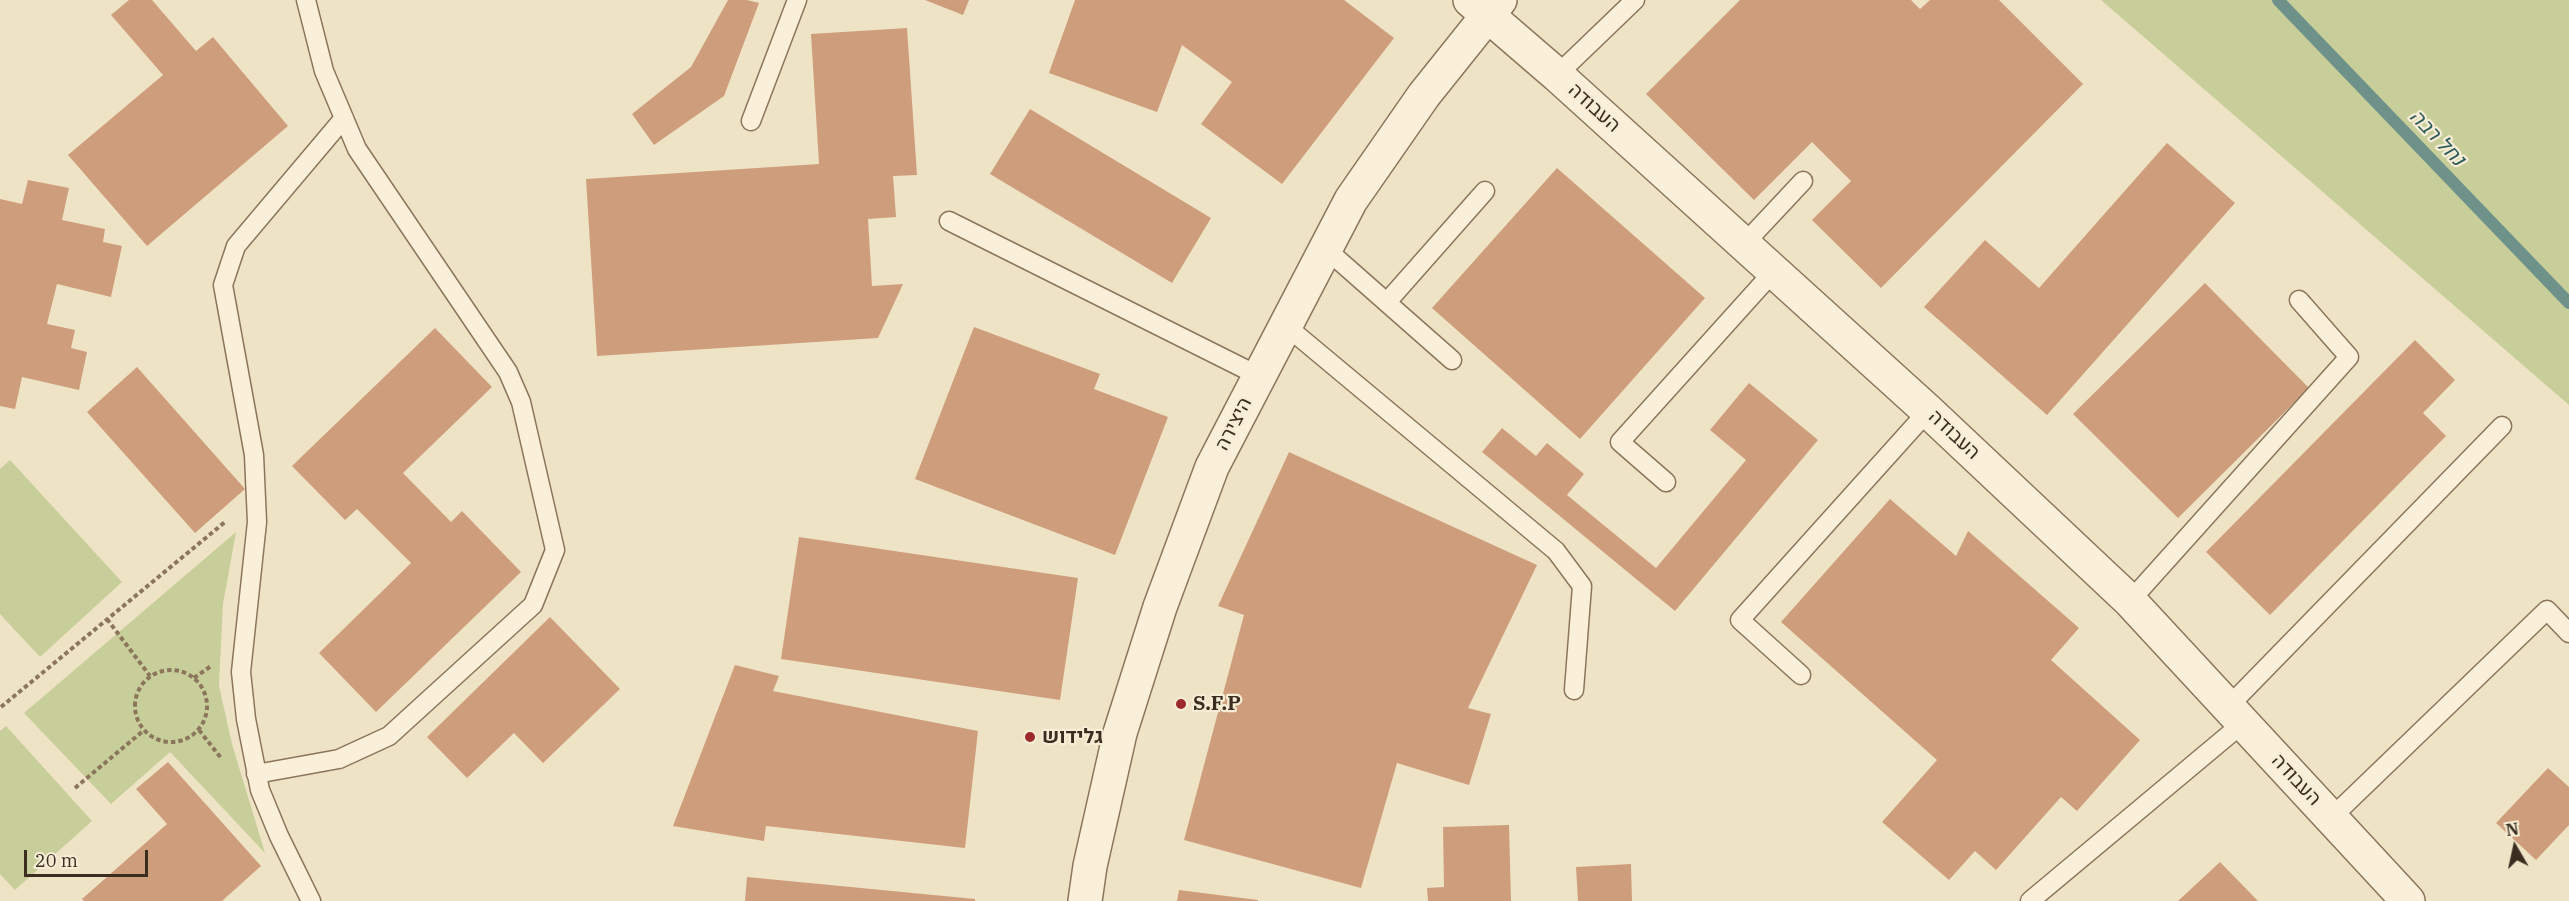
<!DOCTYPE html>
<meta charset="utf-8">
<style>
body{margin:0}
#map{position:relative;width:2569px;height:901px;overflow:hidden;background:#efe3c6;font-family:"IBM Plex Serif",serif}
canvas{display:block}
.north{position:absolute;left:2485px;top:817px;width:60px;height:60px;-webkit-text-stroke:4px #f6edd6;paint-order:stroke;rotate:351deg;font-size:16px;font-weight:700;line-height:24px;text-align:center;color:#3b2d1f}
.north::after{content:'';display:block;margin:auto;width:21px;height:27px;background:#3b2d1f;clip-path:polygon(50% 0,100% 100%,50% 72%,0 100%)}
.scale{position:absolute;left:24px;top:850px;width:124px;height:27px;box-sizing:border-box;border:3px solid #3b2d1f;border-top:0;padding-left:8px;font-size:18px;line-height:21px;white-space:nowrap;color:#3b2d1f;-webkit-text-stroke:4px #f6edd6;paint-order:stroke}
</style>
<div id="map">
<canvas width="2569" height="901"></canvas>
<div class="north">N</div>
<div class="scale">20 m</div>
</div>
<script>
const c = document.querySelector('canvas').getContext('2d');
c.lineJoin = 'round';
function fill(path, color) { c.fillStyle = color; c.fill(path, 'evenodd'); }
function trace(path, color, width, dash) { c.strokeStyle = color; c.lineWidth = width; c.lineCap = dash ? 'butt' : 'round'; c.setLineDash(dash || []); c.stroke(path); }
function label(font, color, halo, rows, align = 'center') {
  c.font = font + ' "IBM Plex Serif",Heebo,serif'; c.lineWidth = 4.5; c.setLineDash([]); c.textBaseline = 'middle'; c.strokeStyle = halo; c.fillStyle = color; for (const [text, x, y, turn = 0] of rows) {
    c.save(); c.translate(x, y); c.rotate((+turn || 0) * Math.PI / 180); c.textAlign = isNaN(turn) ? turn : align; if (halo) c.strokeText(text, 0, 0); c.fillText(text, 0, 0); c.restore();
  }
}
fill(new Path2D(`
 M2101 0H2569V405Z
 M10 460 122 582 40 657 0 614V469Z
 M236 532 223 604 219 686 232 744 265 853 170 752 111 804 24 713Z
 M6 726 92 821 15 890 0 874V731Z`), '#c8ce9a');
trace(new Path2D(`
 M2278 0 2569 303`), '#6e9289', 12);
fill(new Path2D(`
 M129 0H152L196 51 213 37 288 126 147 246 68 155 163 75 111 15Z
 M728 0H747L759 3 724 96 654 145 632 114 691 67Z
 M925 0H969L963 15Z
 M1075 0H1344L1394 38 1282 184 1201 124 1232 82 1182 45 1157 112 1049 73Z
 M1740 0H1911L1920 9 1930 0H1999L2083 84 1881 288 1812 220 1851 181 1812 142 1754 200 1646 94Z
 M907 28 917 175 893 176 896 217 868 219 872 286 903 284 878 338 597 356 586 179 819 164 811 34Z
 M1030 109 1211 218 1172 283 990 174Z
 M2167 143 2235 203 2047 415 1924 307 1985 240 2039 288Z
 M1557 168 1705 298 1580 439 1432 308Z
 M28 180 69 188 62 220 105 229 103 242 122 246 111 297 57 284 47 324 75 330 71 348 87 352 79 390 22 377 15 409 0 406V199L22 204Z
 M2205 283 2309 388 2178 518 2073 414Z
 M974 327 1100 374 1094 389 1168 417 1115 555 915 479Z
 M435 328 492 387 403 473 451 522 462 511 521 572 376 712 319 653 411 563 357 509 345 520 292 466Z
 M2415 340 2455 380 2423 413 2446 436 2270 615 2206 552Z
 M137 367 245 489 195 533 87 412Z
 M1749 383 1818 440 1675 611 1482 452 1502 428 1536 456 1547 443 1584 474 1567 495 1656 568 1746 460 1710 430Z
 M1289 452 1537 565 1468 708 1491 714 1469 785 1397 763 1361 888 1184 840 1244 615 1218 606Z
 M1890 499 1956 556 1968 531 2079 628 2051 660 2140 740 2077 811 2061 797 1996 870 1975 851 1949 880 1882 822 1937 760 1781 622Z
 M799 537 1078 578 1060 700 781 659Z
 M550 617 620 689 543 763 514 733 467 778 427 737Z
 M735 665 779 676 773 691 978 731 965 848 766 826 764 841 673 826Z
 M168 762 261 866 222 901H84L82 899 167 824 136 789Z
 M2548 768 2569 787V825L2536 860 2496 823Z
 M1509 825 1511 901H1428L1427 888 1444 887 1443 827Z
 M2220 862 2258 901H2178Z
 M1631 864 1632 901H1578L1576 867Z
 M747 877 975 899V901H745Z
 M1179 890 1258 900V901H1177Z`), '#ce9e7c');
const service = new Path2D(`
 M1557 75 1635 0
 M751 121 797 0
 M949 221 1259 376
 M1744 244 1803 181
 M1326 249 1452 360
 M1387 302 1485 191
 M1285 325 1556 551 1582 586 1574 690
 M1666 482 1620 442 1774 271
 M2130 601 2349 357 2299 300
 M1801 675 1740 620 1928 411
 M2228 707 2502 426
 M256 774 339 759 389 736 533 605 555 550 521 402 508 372 357 149 324 71 306 0
 M2331 818 2547 610 2569 633
 M311 901 279 836 260 790 246 719 241 672 257 522 254 455 223 285 236 246 344 118
 M2030 901 2243 723`);
const minor = new Path2D(`
 M1470 0 1557 75 1928 411 2130 601 2408 901
 M1085 901 1090 866 1120 733 1160 607 1212 467 1351 200 1424 95 1500 0`);
trace(service, '#8b755b', 21);
trace(minor, '#8b755b', 36);
trace(new Path2D(`
 M107 619 150 676
 M135 706a36 36 0 1 1 72 0a36 36 0 1 1-72 0Z
 M194 678 211 666
 M1 707 225 522
 M199 730 221 758
 M75 788 143 731`), '#8b755b', 4, [4.5, 3]);
trace(service, '#faf0da', 18);
trace(minor, '#faf0da', 33);
for (const [x, y, r, color] of [
 [1181,704,6,"#9c2a2b"],
 [1030,737,6,"#9c2a2b"]
]) { const dot = new Path2D(); dot.arc(x, y, r, 0, 2 * Math.PI); c.fillStyle = color; c.fill(dot); trace(dot, '#f6edd6', 2); }
label('20px', '#3b2d1f', '#f6edd6', [
 ["העבודה",1594,108,42],
 ["היצירה",1234,424,-63],
 ["העבודה",1954,435,43],
 ["העבודה",2296,780,47]
]);
label('bold 20px', '#3b2d1f', '#f6edd6', [
 ["S.F.P",1193,704],
 ["גלידוש",1042,737]
], 'left');
label('italic 21px', '#2e5b59', '#f6edd6', [
 ["נחל רבה",2437,138,46]
]);
</script>
